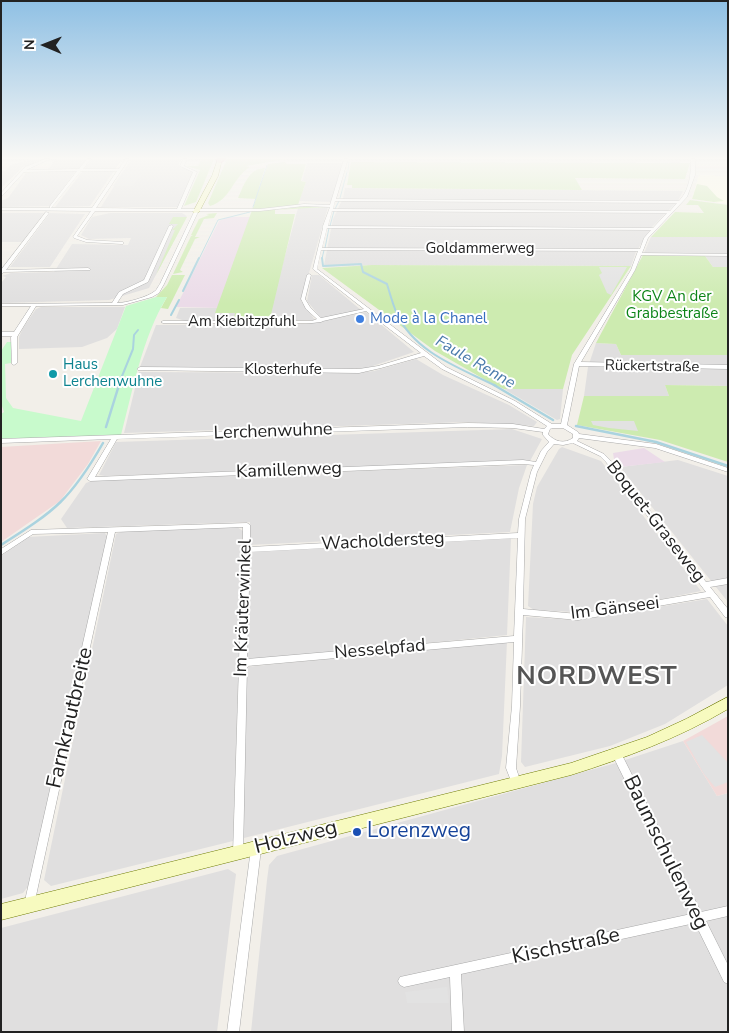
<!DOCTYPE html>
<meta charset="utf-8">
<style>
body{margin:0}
#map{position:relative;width:729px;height:1033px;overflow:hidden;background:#f2efe9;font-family:"Nunito Sans",sans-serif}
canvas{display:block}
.frame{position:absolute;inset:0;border:2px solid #222;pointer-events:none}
.north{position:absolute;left:20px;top:20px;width:50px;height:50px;-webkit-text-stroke:4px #fff;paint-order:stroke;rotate:271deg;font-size:14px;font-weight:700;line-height:20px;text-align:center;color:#222}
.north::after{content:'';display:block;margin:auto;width:18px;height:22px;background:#222;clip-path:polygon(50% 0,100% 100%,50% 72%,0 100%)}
</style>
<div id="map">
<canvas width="729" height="1033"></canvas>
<div class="frame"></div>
<div class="north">N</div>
</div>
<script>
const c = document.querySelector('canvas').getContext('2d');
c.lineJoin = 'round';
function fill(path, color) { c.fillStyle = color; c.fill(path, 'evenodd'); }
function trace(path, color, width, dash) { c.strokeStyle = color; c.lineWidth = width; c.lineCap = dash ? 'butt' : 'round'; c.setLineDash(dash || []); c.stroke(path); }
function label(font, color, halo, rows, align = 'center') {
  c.font = font + ' "Nunito Sans",sans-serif'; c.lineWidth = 4; c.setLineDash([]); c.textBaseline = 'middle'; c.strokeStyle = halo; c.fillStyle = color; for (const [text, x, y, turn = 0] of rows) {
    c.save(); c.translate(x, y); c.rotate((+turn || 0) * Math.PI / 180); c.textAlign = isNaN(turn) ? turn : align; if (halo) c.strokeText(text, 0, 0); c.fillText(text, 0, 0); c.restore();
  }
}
fill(new Path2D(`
 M33 159H44L23 167 1 188V171H5L10 165Z
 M56 159H87L79 169 47 170Z
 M92 159H123L115 169H84Z
 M131 159H181L178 165 193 172 178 207H101Z
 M307 163H343L331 202 299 201 306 182 302 181Z
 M76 171 50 206 1 207V201L8 198 26 173Z
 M114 171 90 206 55 207 82 172Z
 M345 188 683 191 678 201 652 227 636 252 631 266 372 265 325 267 324 265 333 219 343 198Z
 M328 207 301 301 315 320 267 321 298 208Z
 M1 213H44L22 242H1Z
 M50 213 85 214 50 267H10Z
 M110 213H182L187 216 149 288 109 300 1 303V283L6 277 2 276 11 273 54 272 72 244 128 245 131 238 89 239 81 235 92 217Z
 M651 237H728V267H713L705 256 643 255Z
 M312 275H319L361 310 324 319 320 317 307 301Z
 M41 307H125L117 329 107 338 82 347 19 349V337L23 328 36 309Z
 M180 308H220L239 311 236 321H185L176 318Z
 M366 312 414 352 367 368 352 369 140 367 156 325 306 324Z
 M596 343 616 344 621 355H728V386L665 385 669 396H584L588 367Z
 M416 359 443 375 509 405 537 422 534 426 466 422 124 433 139 372 356 373 374 371Z
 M504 389H563L560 419 557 420Z
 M512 429 542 439 530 461 105 476 99 475 116 442Z
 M562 447 601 461 701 591 594 613 534 610 528 606 533 504 537 487 559 449Z
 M678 460 728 476V602L620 467Z
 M527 465 519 488 510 532 249 545 250 522 67 528 61 519 86 483 94 480Z
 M237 527 243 531 233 841 51 886 44 880 116 534 123 531Z
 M105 533 108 537 30 884 23 893 1 899V556L27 537Z
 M511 538 507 635 251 661 247 658 249 554 257 550Z
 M707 599 728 626V685L665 724 610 746 525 767 521 762 526 617 578 620Z
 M507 641 502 756 499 774 244 838 242 835 246 667Z
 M683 741 717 796 728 793V1032H251L267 880 269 865 277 856 616 763Z
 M228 869 236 874 217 1032H1V928Z`), '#e0dfdf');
fill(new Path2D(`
 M101 441 88 464 60 501 1 542V447Z
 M728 716V793L717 796 683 741Z`), '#f2dad9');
fill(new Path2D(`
 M228 217H253L220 308 176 307 219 221Z
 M644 448 665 462 620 467 614 459 613 453Z`), '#ebdbe8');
fill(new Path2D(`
 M699 175 728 176V204L692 199Z`), '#ffffe5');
fill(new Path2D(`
 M201 159H214L196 202 184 206 200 170 186 166H198Z
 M227 159H287L246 166 250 167C232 178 231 200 210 206L208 203Z
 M285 162 287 164H306L301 181 306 182 298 205 328 204 277 207 276 210 307 206 327 207 275 210V214H295L269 323 233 322 235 313H215L256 199 238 198C244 185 249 168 265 168L258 191 268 164Z
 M351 162 690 163 685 179 575 178 582 190 352 188V185H347Z
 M697 184 707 186 717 197 724 201 714 202 728 204 692 199Z
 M690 200 728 205V237H651L675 212 704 213 698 205H686Z
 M217 213 214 218 204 219 195 237H200L195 239 180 270 183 272 173 274 191 236H193L191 235 199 219 209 215 206 214Z
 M173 217H187L156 275 175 230H172L178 224H169Z
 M643 255 705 256 713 267H728V355H621L616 344 596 343Z
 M372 265 631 266 572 355 563 389H504L489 382 435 351 322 268Z
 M172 275H185L168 309 161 308 167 297H156L167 285Z
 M665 385 728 386V462L660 440 577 425 584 396H669Z`), '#cdebb0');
fill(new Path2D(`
 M156 297H167C142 338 133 390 121 435L1 439V414L4 412 1 403V351L7 342H11V363L5 364 6 398 13 408 81 421 126 306Z`), '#c8facc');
fill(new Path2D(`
 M123 171H141L139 174H143L132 186H113Z
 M599 267H627L611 295 607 293 599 275 602 273Z
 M591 421H634L638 431 609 428 593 425Z
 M702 735 728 763V782L715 787 704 774 686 742Z
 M447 987 449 1003H407L405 992Z`), '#e2e2e2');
trace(new Path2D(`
 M269 161 272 159
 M348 170 349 162
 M340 198 347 172
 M253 207 267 165
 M335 209 339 201
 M330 226 334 211
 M325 248 329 228
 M199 259 218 220 250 212
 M322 259 324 250`), '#aad3df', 1);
trace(new Path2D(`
 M322 258 323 266 361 264 363 272 387 284C390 294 393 305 397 314 415 353 460 368 496 386
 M183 291 199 258
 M171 315 179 300
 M118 386 133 349 134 335 138 330`), '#aad3df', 2);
trace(new Path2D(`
 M494 385 553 420
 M576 426 656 442 728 466
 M106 427 119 385
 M1 545C55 511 71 499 103 443`), '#aad3df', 2.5);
const street = new Path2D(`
 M45 159H50L26 170 79 169 87 159H91L83 169H119L125 159H129L96 208 177 209 193 172 180 166 183 159H187L184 166 197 172 181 209H260L304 204 330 205 344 159H348L336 199 679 201C690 190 691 173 691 159H695V175L687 197 648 238 642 253 728 254V256L641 255 635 270 581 362 728 365V369L579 366 567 425 578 432 579 434 656 444 728 468V472L655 448 579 438 577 441 604 454 610 460 706 582 728 578V584L710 587 728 609V618L725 617 710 597 578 620 523 615 520 706 516 768 521 783 519 786 516 787 513 786 506 768 512 706 514 642 247 666 243 853 242 856 238 858 234 856 233 853 239 665 238 663 239 661 243 552 240 550 243 548V527L115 532 34 905 33 909 29 910 25 909 24 905 108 532 33 534 1 555V549L31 530 247 523 250 525V547L518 533 519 519 531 472 534 465 523 464 90 481 87 479 111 439 1 443V439L468 423 513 424 544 429 547 426 511 403 442 369 424 356 381 368 359 373 138 370 137 369 140 367 359 369 378 366 421 353 366 311 323 321 321 322 312 323H163L161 322 163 321H312L317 319 306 309 301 299 307 275 309 274 311 275 305 299 310 307 321 318 364 309 313 269 323 228 322 227 323 226 330 207 304 206 260 211H196L198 212 164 284 159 293 152 297 123 305 36 306 17 337V363L14 365 12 364 11 337 12 336H1V332H14L31 306H1V304L112 303 119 292 144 280 169 226 172 225 173 226 148 282 123 294 117 303C126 303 148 297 155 291 156 291 159 285 160 284L194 212 196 211H95L77 236 87 240 123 242V244H122L86 242 74 238 73 237 91 211 1 210V208H50V206L77 171 24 172 1 197V193L25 167ZM81 171H117L92 208H51ZM335 201 677 203 670 211 333 209ZM332 211 667 213 653 228 328 226ZM327 228 651 230 644 238 640 249 322 248ZM321 250 638 251 631 270 574 364 561 424H552L515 401 446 367 317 269ZM468 427 513 428 543 432V435L549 442 541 451 536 462 523 460 95 477 117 439ZM552 428H563L573 434V438C564 444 555 442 548 434L550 429ZM573 443 600 456 606 462 706 592 578 614 523 609 525 519 537 472 547 452 554 444 563 445ZM518 538 514 636 247 659 250 552Z
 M46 212 49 213 6 270 88 268 90 269V270L4 272 1 274V270Z
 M617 750 620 751 701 912 728 906V916L706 921 728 965V984L724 982 695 923 461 974 464 1032H452L450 977 404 987 400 985 398 981 400 977 691 914 612 754 614 751Z
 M256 844 260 846 261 849 239 1032H227L251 849 252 846Z`);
const secondary = new Path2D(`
 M218 159H222L218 176 199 212 194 213 193 212 212 176Z
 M728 697V709C679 738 625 758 571 775L1 920V904L571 763 647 737 686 719Z`);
const highway = new Path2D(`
 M225 159 220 163 217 161 218 159Z`);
trace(street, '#a9a9a9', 1);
trace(secondary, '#707d05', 1);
trace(highway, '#dc2a67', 2);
fill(street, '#fff');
fill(secondary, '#f7fabf');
fill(highway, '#e892a2');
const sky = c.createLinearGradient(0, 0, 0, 304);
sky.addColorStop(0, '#8fc0e4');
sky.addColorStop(0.52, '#f9f8f5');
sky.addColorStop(1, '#f9f8f500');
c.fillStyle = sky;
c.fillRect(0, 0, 729, 304);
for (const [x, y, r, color] of [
 [360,319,5,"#3f7fe0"],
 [53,374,5,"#0f9aa8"],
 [357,832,5,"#1a4fb4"]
]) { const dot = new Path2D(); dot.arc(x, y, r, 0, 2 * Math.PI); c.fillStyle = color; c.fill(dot); trace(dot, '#fff', 2); }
label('15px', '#222', '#fff', [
 ["Goldammerweg",480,249],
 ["Am Kiebitzpfuhl",242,322],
 ["Rückertstraße",652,367,1],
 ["Klosterhufe",283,370]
]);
label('15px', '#0c8416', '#fff', [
 ["KGV An der",672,297],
 ["Grabbestraße",672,314]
]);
label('15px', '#366cbe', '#fff', [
 ["Mode à la Chanel",370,319]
], 'left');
label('15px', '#0d838f', '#fff', [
 ["Haus",63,365],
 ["Lerchenwuhne",63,382]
], 'left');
label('italic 16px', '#4a7aab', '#fff', [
 ["Faule Renne",475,363,30]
]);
label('18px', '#222', '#fff', [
 ["Lerchenwuhne",273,432,-2],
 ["Kamillenweg",289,471,-2],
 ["Boquet-Graseweg",655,522,52],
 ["Wacholdersteg",383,542,-3],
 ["Im Kräuterwinkel",244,608,-88],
 ["Im Gänseei",615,609,-7],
 ["Nesselpfad",380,650,-5]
]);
label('21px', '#222', '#fff', [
 ["Farnkrautbreite",71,718,-77],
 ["Holzweg",296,838,-14],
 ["Baumschulenweg",665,853,64],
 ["Kischstraße",566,947,-12]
]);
label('21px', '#164399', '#fff', [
 ["Lorenzweg",367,832]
], 'left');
c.letterSpacing = '1px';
label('bold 26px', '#555', '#fff', [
 ["NORDWEST",597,678]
]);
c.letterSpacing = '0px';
</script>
